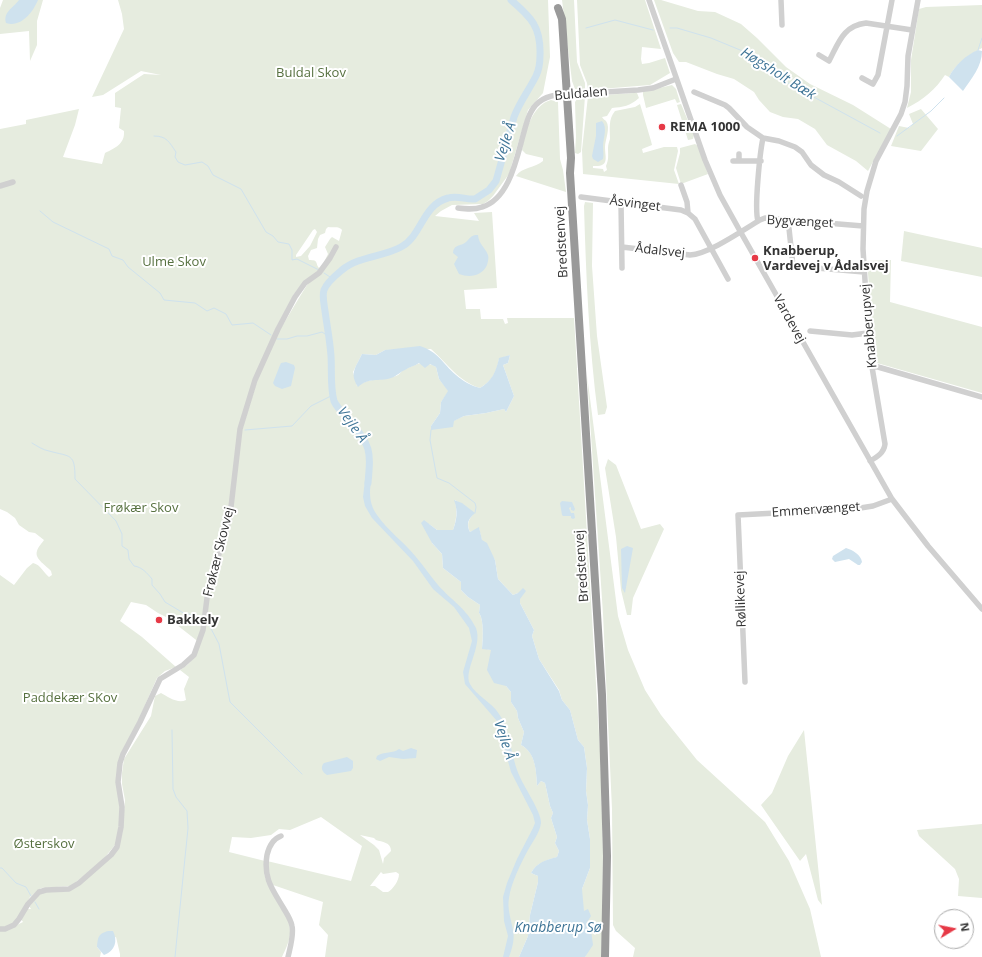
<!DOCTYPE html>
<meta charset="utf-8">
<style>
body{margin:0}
#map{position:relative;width:982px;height:957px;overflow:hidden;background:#fff;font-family:"Open Sans",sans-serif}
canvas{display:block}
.north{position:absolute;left:934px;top:909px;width:40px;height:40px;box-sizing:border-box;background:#fff;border:1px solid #adadad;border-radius:50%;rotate:80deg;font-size:11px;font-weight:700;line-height:16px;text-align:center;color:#333}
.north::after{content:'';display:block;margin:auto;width:14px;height:18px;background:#e63946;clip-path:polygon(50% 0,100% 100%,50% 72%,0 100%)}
</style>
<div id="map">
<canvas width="982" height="957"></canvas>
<div class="north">N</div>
</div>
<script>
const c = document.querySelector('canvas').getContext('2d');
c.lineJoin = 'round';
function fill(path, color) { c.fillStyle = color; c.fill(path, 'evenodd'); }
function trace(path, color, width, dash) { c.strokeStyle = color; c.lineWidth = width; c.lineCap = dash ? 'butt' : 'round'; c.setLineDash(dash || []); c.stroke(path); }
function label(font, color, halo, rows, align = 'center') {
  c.font = font + ' "Open Sans",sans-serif'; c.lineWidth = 4; c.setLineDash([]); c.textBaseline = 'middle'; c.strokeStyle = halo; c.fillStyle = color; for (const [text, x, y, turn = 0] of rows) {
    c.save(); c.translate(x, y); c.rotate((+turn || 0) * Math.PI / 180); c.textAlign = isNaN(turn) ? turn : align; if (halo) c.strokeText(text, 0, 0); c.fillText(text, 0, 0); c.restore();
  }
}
fill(new Path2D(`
 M3 0H43L37 21V45L30 61 29 31 0 34V8Z
 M118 0H548L550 57 543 93 528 110 509 174 493 196 488 201 483 204 452 205 441 211 435 216 479 221 474 213 492 212 497 288 464 290 466 309H480L481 319H503L505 324 508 323 507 318H574L600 751 603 852 602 934 601 957H585L587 952 586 924 582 901V889L590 868V839L587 820 588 805 586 791 587 768 584 747 578 740 570 710 562 700 559 690 539 659 532 636 534 630 520 603 518 593 513 595 498 579 495 560 482 541 479 528 470 532C466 524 469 519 474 513L455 500C457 511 457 519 453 530H437L429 524 432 543 442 554 443 568 461 582V590L468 597 480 605 479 613C484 619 483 640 482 648L491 650 506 686 511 692V702L517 711 518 718 524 732 521 745C536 753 536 770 537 786L541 781 545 783 550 806 553 813 551 818 557 837 555 843 559 851 557 857C547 860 536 863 531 873L538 876V882L530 915 528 936 519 957H325L328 935 319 925 323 902 273 885 271 883 267 861 351 881 362 846 321 817 290 830 279 829 271 835 251 838 232 837 229 852 265 861C258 889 292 908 290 933 290 941 285 950 282 957H120V954L116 937 97 947 101 952 100 957H0V930L4 931 23 922 21 919 27 909H31L29 906 40 894 47 891H67L112 857 122 835 125 800 122 784V773L124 759 151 716 155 696 161 693C168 697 178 704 186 700L184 689 189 677 180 670C192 663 196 656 200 643L168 618 158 613 146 605 131 602 120 621 142 637 176 667 165 671 157 678 138 721 118 761 121 811 119 833 115 845 101 862 71 886 41 888 36 892 30 897 20 916 12 925 0 928V575L14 585 27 568 33 563C41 565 43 572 49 577L52 575 51 571C47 566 34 559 37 551 38 547 42 543 44 540L35 533 29 532 19 525 15 518 7 512 0 509V129L26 124V120L79 109 75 125 63 157 102 164 105 153C115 148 125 144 124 131L119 128 121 108 115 107V93L144 74 161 75 141 71 103 95 92 97 124 29 122 14ZM328 227C333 228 339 226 342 230L339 241 332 237 330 239 325 247 328 254 322 266 319 268C315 263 319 260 309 260L308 256 311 250 317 248 318 239 320 235 325 233 326 229ZM315 229 317 232 310 246 301 256 296 257V255L313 230ZM314 278 307 285 299 298 278 333 257 381 242 430 254 379 275 330 294 294 304 281ZM431 349C447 363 459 382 480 388 493 380 496 373 499 359L510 355 508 363 503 365 514 396 506 412 504 409 486 413 464 416 453 421 431 426 440 413 441 402 449 391 439 379 436 367C431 364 427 363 421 363 416 364 408 368 403 370 401 372 399 375 396 376 381 381 371 377 357 386L353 372 362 354 376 355 385 350ZM360 835 374 838 376 840C382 842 391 842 391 851L384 858 383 864 379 850 374 845ZM381 872 383 874 396 872 399 874C399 881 393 889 388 892H383L375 886H370Z
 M562 0H574L577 62 585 83V90L575 89 572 81Z
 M577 0H645L661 49 642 47 641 59 642 64 649 63 665 58 670 73 650 85 588 90 587 83 580 65Z
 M654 0H661L698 11 715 12 741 24 757 38 786 67 810 84 853 105 891 129 868 171 856 161 827 145 815 129 798 119 783 117 770 112 759 100 754 92 734 79 717 74 686 62H679L673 53Z
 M982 5V48C969 55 956 63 949 77L945 75C936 89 923 100 907 108L911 92V60L919 9 926 7Z
 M672 85 676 89 680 102 677 103 675 99 646 108 643 95V92Z
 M634 93H637L639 98C630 106 623 107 612 108L607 116 602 117C603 119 605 120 606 121 611 128 605 140 605 147 605 158 610 167 593 166V168L603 169 604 172 607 170 606 166C609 159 608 156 608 148 608 145 609 142 610 139 610 130 608 119 615 111L635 107 640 104 651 141 652 145 642 149 643 153 664 147H677L678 151 674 170 679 184 583 174 582 150 588 96Z
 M585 96 581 152 578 154 575 153 576 137 575 102 577 99Z
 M551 100 558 102 560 159 563 170 566 192 516 176C522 167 535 168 543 161V158L526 154 522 150C525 132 532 105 551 100Z
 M681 104 694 135 693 139 688 140 677 105Z
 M921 109 938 129 921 151 891 146 899 126 909 128 913 124 909 114Z
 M695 144 698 146 708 174 681 184 676 168 680 153V148Z
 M585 202 593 203 592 266 597 336 607 407 605 414 598 415C589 346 586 276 584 206Z
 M904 231 982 248V277L901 261Z
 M891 260 890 302 982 327V393L877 363 875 360 867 261Z
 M587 375 618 616 628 650 645 690 661 715 697 760 765 822 789 861 810 909 821 957H633L635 948 616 931 613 925 612 809 603 614Z
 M608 459 616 465 641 529 660 524 664 529 633 598 631 615H627L621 590 616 537 605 468Z
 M804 730 822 905 818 900 806 854 800 861 761 805 772 793 788 756Z
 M982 824V898L958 896 959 879 955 869 919 836 917 830Z`), '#e6ecdf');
fill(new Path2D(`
 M19 0H38C33 12 21 28 6 23 3 12 13 8 19 0Z
 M978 50 982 51C982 67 971 79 963 91L949 77C955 65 966 55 978 50Z
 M602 121C608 128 603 138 603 146 603 151 604 154 603 159L598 162 593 159 592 156 596 136V123Z
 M475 235H478C479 245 485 247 488 255 489 258 488 261 487 265 482 276 470 278 459 274L454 264 458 257 453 253C454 243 462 247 467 241 470 238 471 236 475 235Z
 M420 346C439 352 442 363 456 375 463 381 471 386 480 388 492 381 496 372 499 358L510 355 508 363 503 365 514 396 506 412 504 409 486 413 464 416 454 421 453 427 431 430V426L440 413 441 402 448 391 439 379 436 367 430 364 425 368 419 363C415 366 409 367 405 370 400 372 397 376 391 378 378 382 369 377 358 387 349 373 356 367 362 354L376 355 385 350Z
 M286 362 294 365 295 368 291 386 282 389 275 386 273 383 280 365 281 363Z
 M368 475C372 481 370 486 370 492 370 501 372 508 377 515 388 531 404 542 416 557 424 566 430 576 438 585 452 601 466 608 476 628 483 646 463 671 470 684 476 696 492 702 499 714 510 729 511 758 520 777 524 787 542 813 541 823 540 832 532 843 528 850 521 863 511 883 509 898 507 909 511 919 513 930 515 939 512 949 509 957H503L508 936 504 921 503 897 507 883 517 859 533 828 535 823 533 815 511 772 497 721 465 684 463 672 472 641 469 628 454 607 433 589 413 561 372 518 365 506 363 497 365 480Z
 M454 500 462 503 475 513C468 519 466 524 470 532L479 527 482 540 487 543 495 560 498 579 513 595 518 593 523 588 526 591 520 599V603L534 630 532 636 539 659 559 691 562 700 570 710 578 740 584 747 587 768 586 791 588 805 587 820 590 839V868L582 889 584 911 588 909 591 916 586 924 591 930 593 945 585 957H519L528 936 530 915 538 882V876L531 873C537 862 546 860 557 857L559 851 555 843 557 837 551 818 553 813 550 806 545 783 541 781 537 786C536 771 536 753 521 745L524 732 518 718 517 711 511 702V692L506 686 494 683 487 670 491 650 482 649C483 640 484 619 479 613L480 605 468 597 461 590V582L443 568 442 554 432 543 421 523 424 520 437 530H453C457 519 458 511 454 500Z
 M562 501 572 502 575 509 574 511 571 510V507L569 508 571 513H574L575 518 573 519 571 518V516H563L562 515 560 503Z
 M627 546 633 548 625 593 622 588 621 549Z
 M846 548C853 550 861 555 862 562L860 565H858L849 559 835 562 832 559 833 556Z
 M411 748 417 750 416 758 403 759 389 757 380 761 376 759 377 756C384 751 393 754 399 749L403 751Z
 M347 757 353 761V768L351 771 327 775C322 772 320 767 324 763Z
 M108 931H113C118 941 115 951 104 955L97 947C98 937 98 934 108 931Z`), '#cfe2ee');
trace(new Path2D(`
 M586 28 615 20 653 30
 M670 28H677L711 38 745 52 777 77 880 133
 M978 50 982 38
 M154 136C167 136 169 142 176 152L175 157 178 162 185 165 202 162 208 166 213 175 241 189 266 232 273 236 278 242 289 244 292 250V260L297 259 319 270
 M897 136 931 111 944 98
 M40 211 53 222 109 249 112 256 123 260 128 267 160 293 164 300 195 303 207 311 214 308 226 314 232 325 253 323 271 335
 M324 273 333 279
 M277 339H287L297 336H307L322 332 328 336
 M245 430 292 426 311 406 333 395
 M431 430 430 440 437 478 449 483 475 503 476 507 475 513
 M32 443C37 446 43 450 49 451 71 457 75 453 75 479L116 521 122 534V546L128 550 129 559 134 566C142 567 147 573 152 579V585L160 594 165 602 185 614H189L201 618
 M207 621 219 644 230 702 302 774
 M172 730 173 789 176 797 187 811 188 828 175 957
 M0 868H2L16 883 26 887 31 896
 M35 902 39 909`), '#cfe2ee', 1);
trace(new Path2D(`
 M368 483C371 450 371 446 349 420 344 414 337 408 334 401 330 387 332 370 331 356 330 341 327 326 325 311 324 304 322 296 324 290 327 282 336 275 342 270 359 256 383 257 401 247 422 236 422 205 448 198 458 195 466 200 475 199L489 190 496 181 514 117C519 103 529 90 536 76 539 70 540 62 540 55 541 27 531 17 511 0`), '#cfe2ee', 7);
trace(new Path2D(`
 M649 0 705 160 720 195 740 231 892 499 928 546 982 609
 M781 0 782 25
 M819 55 829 61C839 42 843 26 866 23L912 30
 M862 78 873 84 878 75 892 0
 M694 92 725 105 729 108 747 127 763 138 779 141 795 147 802 152 811 165 824 175 839 182 861 196
 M739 154V161
 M733 161H761
 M681 185 687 202 688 213
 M0 186 13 182
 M581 197 681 210 688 213 695 219 728 279
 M621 203 622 268
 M458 208C466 209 474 210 482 207 510 199 517 156 524 132 527 121 530 109 539 102 544 98 550 96 556 95L638 90 653 88 676 79
 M788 219 793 266 864 272
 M758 221C754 209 760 152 763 138
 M622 247 690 255C709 254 743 230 760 220L765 218 863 226
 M810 331 852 335 868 333
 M872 367H878L982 397
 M870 461C877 457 884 453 885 444L872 367 869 343 863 249 864 209 867 191 876 161 901 114 905 102 907 86 908 56 918 0
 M745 682 738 515 854 509 873 506 892 499
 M281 836C273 839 269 846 267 855 263 879 273 890 284 909 287 914 291 920 292 926 294 935 290 948 288 957
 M0 929H5L14 925 19 919 28 904 39 892 46 890 69 889 79 883 111 855 117 847 121 827 122 807 118 782 120 763 123 754 140 722 160 679 183 665 194 655 203 630 208 590 227 528 231 507 240 429 255 380 278 329 295 297 305 283 319 273 330 258 336 247`), '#d0d0d0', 5.5);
trace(new Path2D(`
 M558 8 562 19 571 158 570 173 602 695 607 856 605 957`), '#9a9a9a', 8);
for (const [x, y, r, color] of [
 [662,127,4,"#e63946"],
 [755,258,4,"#e63946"],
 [159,620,4,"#e63946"]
]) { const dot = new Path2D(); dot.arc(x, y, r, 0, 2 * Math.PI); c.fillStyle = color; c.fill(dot); trace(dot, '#fff', 1.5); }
label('13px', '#56703f', '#fff', [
 ["Buldal Skov",311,73],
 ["Ulme Skov",174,262],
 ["Frøkær Skov",141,508],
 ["Paddekær SKov",70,698],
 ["Østerskov",44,844]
]);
label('13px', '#333', '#fff', [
 ["Buldalen",581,94,-5],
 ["Åsvinget",635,204,7],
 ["Bygvænget",800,222,3],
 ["Bredstenvej",562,242,-93],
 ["Ådalsvej",660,251,6],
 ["Vardevej",789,319,61],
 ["Knabberupvej",869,326,-95],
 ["Emmervænget",816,510,-4],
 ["Frøkær Skovvej",219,552,-76],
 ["Bredstenvej",582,566,-94],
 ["Røllikevej",741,599,-92]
]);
label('bold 13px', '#333', '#fff', [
 ["REMA 1000",670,127],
 ["Knabberup,",763,251],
 ["Vardevej v Ådalsvej",763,266],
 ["Bakkely",167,620]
], 'left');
label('italic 14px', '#3f7597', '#fff', [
 ["Høgsholt Bæk",778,74,32],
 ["Vejle Å",506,142,-72],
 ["Vejle Å",352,425,54],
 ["Vejle Å",504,740,72],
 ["Knabberup Sø",558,928]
]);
</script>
